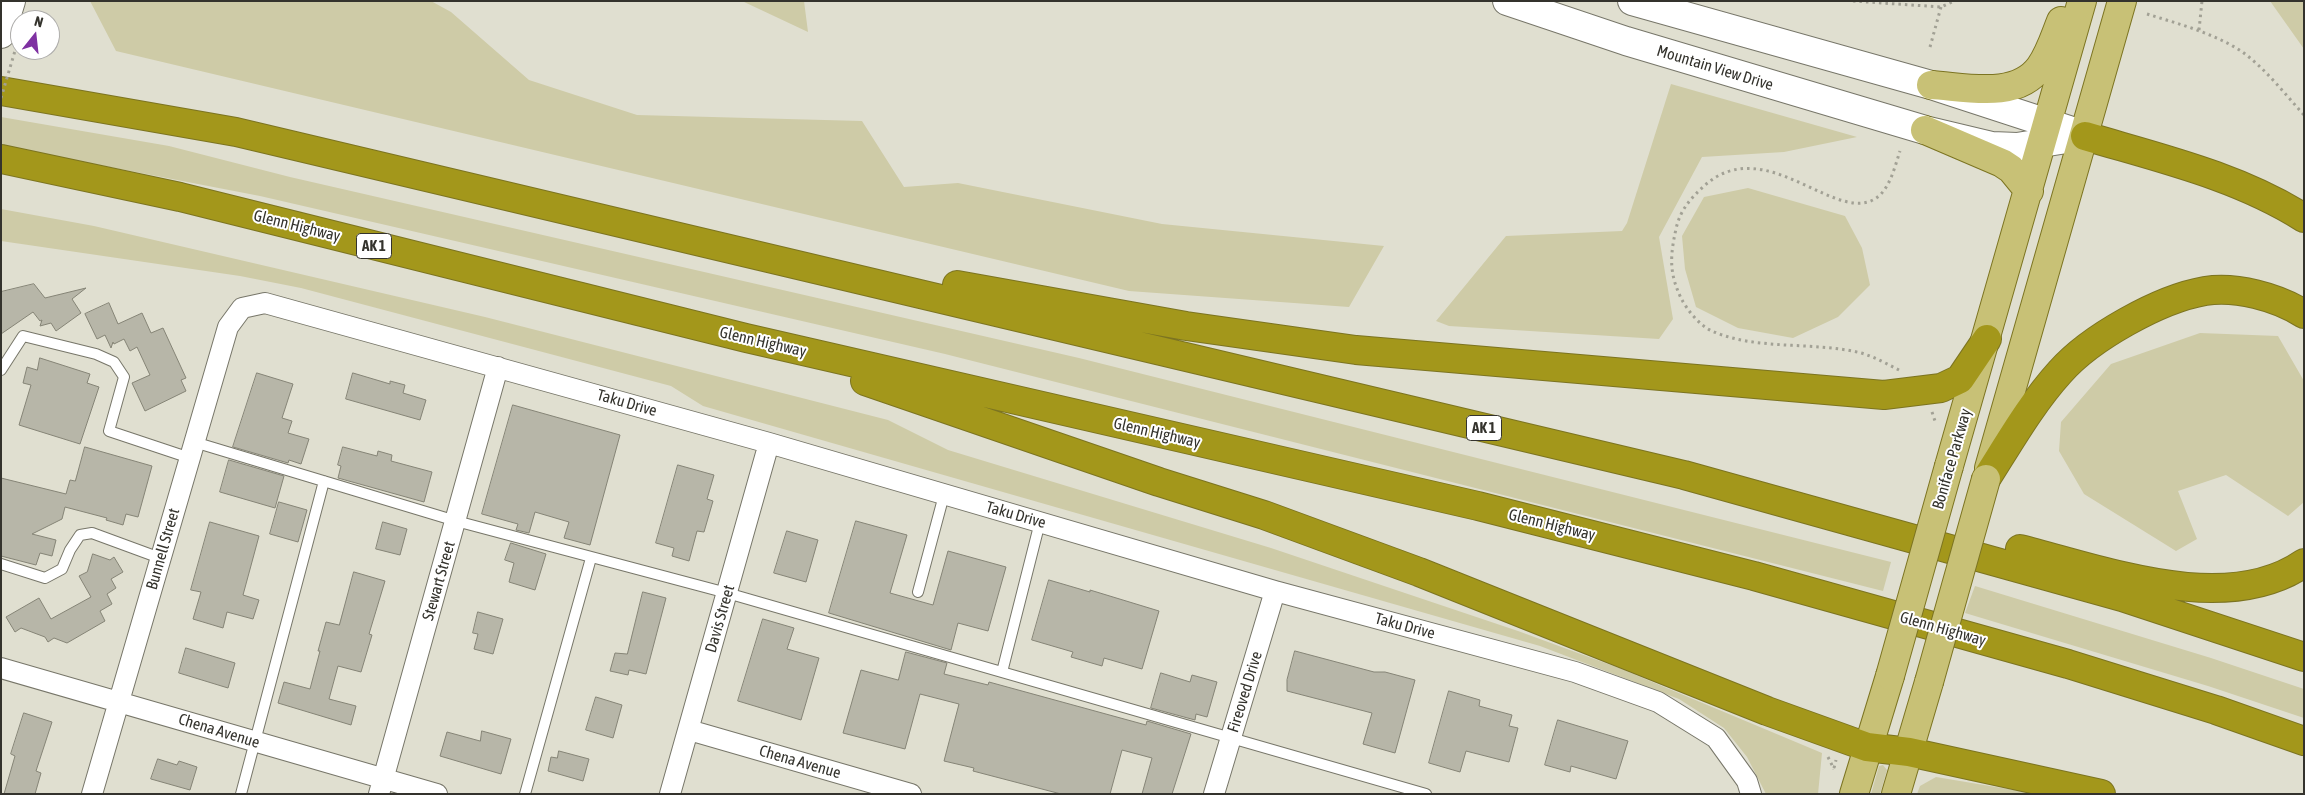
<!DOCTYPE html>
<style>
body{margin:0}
#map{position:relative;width:2305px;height:795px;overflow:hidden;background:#e0dfd0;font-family:"Asap Condensed",sans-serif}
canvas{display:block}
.frame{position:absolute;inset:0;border:2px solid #34332d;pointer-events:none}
.north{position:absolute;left:10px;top:10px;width:50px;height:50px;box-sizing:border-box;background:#fff;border:1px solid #aeadab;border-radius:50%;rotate:16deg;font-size:14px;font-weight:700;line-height:20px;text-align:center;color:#34332d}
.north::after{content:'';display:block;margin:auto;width:18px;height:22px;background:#7f31a2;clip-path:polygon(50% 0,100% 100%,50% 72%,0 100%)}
</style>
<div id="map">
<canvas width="2305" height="795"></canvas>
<div class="frame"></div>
<div class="north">N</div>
</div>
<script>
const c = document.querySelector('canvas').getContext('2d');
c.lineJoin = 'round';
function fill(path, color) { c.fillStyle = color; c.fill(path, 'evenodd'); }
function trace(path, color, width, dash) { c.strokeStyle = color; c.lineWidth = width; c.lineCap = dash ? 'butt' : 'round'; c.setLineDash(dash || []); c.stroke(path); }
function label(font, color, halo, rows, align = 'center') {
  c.font = font + ' "Asap Condensed",sans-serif'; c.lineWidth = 4; c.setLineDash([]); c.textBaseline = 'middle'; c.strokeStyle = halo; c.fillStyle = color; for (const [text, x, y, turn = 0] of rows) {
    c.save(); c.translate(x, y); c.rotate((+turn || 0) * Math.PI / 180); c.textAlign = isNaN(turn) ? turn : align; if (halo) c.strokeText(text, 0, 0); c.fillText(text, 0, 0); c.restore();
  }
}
fill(new Path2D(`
 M90 1H431L451 12 529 80 637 115 862 121 904 187 958 183 1162 224 1384 246 1349 307 1129 291 116 51Z
 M742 1H804L808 32Z
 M2270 1H2304V49Z
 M1671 84 1857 137 1784 152 1702 157 1659 237 1673 319 1659 339 1449 326 1436 321 1506 236 1622 231 1627 223Z
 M1 117 169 146 290 177 1079 358 1891 562 1883 591 945 354 260 196 1 146Z
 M1748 188 1845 216 1862 248 1870 285 1838 317 1793 338 1738 328 1696 307 1685 269 1682 236 1704 197Z
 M1 209 94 226 485 317 888 420 948 450 1271 548 1518 631 1619 668 1822 753 1818 794H1766L1747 757 1724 728 1679 699 1540 646 703 406 671 386 301 288 240 276 1 241Z
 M2200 333 2278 336 2304 381V502L2288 516 2226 475 2178 491 2197 539 2176 551 2084 494 2059 451 2061 422 2111 364Z
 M1975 586 2211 658 2304 689V718L2208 686 1965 613Z
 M1883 765 1887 770 1880 794H1871L1879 766Z
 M1936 777 2032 793 1917 794 1920 786Z`), '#cecba7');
const building = new Path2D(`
 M34 284 45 298 86 288 72 299 81 313 56 331 51 323 40 326 42 320 40 321 33 312 1 334V292Z
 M109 303 118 324 142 313 151 333 163 328 186 378 181 380 186 391 145 411 132 383 150 375 137 347 130 351 124 339 114 344 113 342 111 348 105 335 97 339 85 314Z
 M40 358 90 374 87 383 99 387 80 444 19 425 31 385 23 383 27 367 37 370Z
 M257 373 293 384 282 418 292 421 288 433 309 439 301 464 289 460 288 463 233 447Z
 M353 373 390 384V381L405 385 403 393 426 400 420 420 346 399Z
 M513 405 620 435 590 545 564 538 569 522 535 512 529 533 516 530 518 524 482 514Z
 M85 447 152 466 138 517 126 514 123 525 106 520 107 518 65 507 62 519 32 534 56 540 52 556 40 553 36 565 1 556V478L66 494 70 480 75 481Z
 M343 447 377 456 378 451 392 455 391 461 432 472 424 502 338 478 341 466 338 465Z
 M229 460 284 476 275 508 220 492Z
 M678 465 714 475 707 499 713 501 704 532 697 531 689 561 672 556 674 548 656 543Z
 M279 502 307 510 298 542 270 534Z
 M856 521 907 535 890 593 933 605 948 551 1006 567 988 631 958 623 951 650 829 613Z
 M210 522 259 536 243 595 259 600 253 619 227 612 223 628 193 619 201 592 191 590Z
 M383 522 407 529 400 555 376 549Z
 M787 531 818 540 806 582 774 573Z
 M511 543 546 554 535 590 509 582 514 563 505 560Z
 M93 554 110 560 114 557 123 572 111 579 116 588 107 594 112 604 100 611 105 621 67 643 54 638 48 642 45 637 21 628 15 632 6 617 39 598 51 619 91 597 79 576 87 572Z
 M354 572 385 581 369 634 372 635 361 672 338 666 329 699 356 706 351 725 278 703 284 682 310 689 320 651H318L326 622 339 625Z
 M1049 580 1090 592V590L1159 611 1142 669 1104 658 1102 666 1071 657 1073 652 1032 640Z
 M643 592 666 598 646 674 629 670 628 675 610 671 615 653 627 654Z
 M478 612 503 619 493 654 474 649 478 634 473 633Z
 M763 619 794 628 787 649 819 658 801 720 738 701Z
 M186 648 235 663 228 688 179 673Z
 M1295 651 1374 672H1385L1415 680 1395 753 1363 744 1372 713 1287 691V680Z
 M906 652 947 663 944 674 988 685 989 682 1146 725 1147 721 1191 734 1172 794H1142L1152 758 1122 750 1110 794H1061L973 771 974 768 944 761 959 704 920 694 905 749 843 733 861 670 898 680Z
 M1161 673 1190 682 1192 675 1217 682 1207 717 1196 714 1195 720 1151 708Z
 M1449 691 1480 700 1479 706 1512 715 1509 726 1518 728 1509 762 1466 751 1460 772 1429 763Z
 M596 697 622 705 613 738 586 730Z
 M24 713 52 722 36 771 41 773 35 794H4L15 756 11 754Z
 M1558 720 1628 741 1616 779 1571 766 1570 772 1545 765Z
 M482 731 511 739 501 774 440 756 447 732 480 741Z
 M559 751 589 759 583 781 548 771 551 757 557 758Z
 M158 759 177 765 179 761 197 767 190 790 151 779Z`);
fill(building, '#b7b6a8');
trace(building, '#858476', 1);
const lane = new Path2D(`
 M1 370 23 336 96 354 114 362 124 377 109 431 190 458
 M194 442 456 521 727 593 1426 794
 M1 564 45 578 62 569 70 550 80 535 92 533 160 558
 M918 592 944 495
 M1002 672 1040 522
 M241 794 324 481
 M525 794 591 558`);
const street = new Path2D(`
 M1 668 437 794
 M689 730 911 794
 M92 794 228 327 242 308 265 303 769 443 1275 591 1575 672 1658 702 1716 738 1747 781 1751 794
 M379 794 498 367
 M670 794 769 443
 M1214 794 1275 591`);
const secondary = new Path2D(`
 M1507 1 1626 41 1925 130 1992 146 2017 147 2085 136
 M1632 1 1931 85 2069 130
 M1 34 11 1`);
const primary = new Path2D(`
 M1931 85C1966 87 2016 100 2040 67 2050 53 2055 36 2061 21
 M1925 130 2002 163 2011 169 2029 191
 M1949 466 2082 1
 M1989 468 2122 1
 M1854 794 1890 676
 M1896 794 1929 682`);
const highway = new Path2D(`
 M1 91 236 132 1684 475 2122 597 2304 657
 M2085 136C2159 158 2238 176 2304 218
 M1 159 180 197 746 338 1478 506 1754 576 2068 664 2216 710 2304 741
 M957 285 1186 326 1356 350 1884 395 1941 388 1960 379 1987 339
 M865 381 1159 482 1264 515 1419 572 1767 711 1867 747 1909 752 2101 794
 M1986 479C2009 443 2031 404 2060 372 2090 338 2159 299 2205 291 2236 286 2277 297 2304 314
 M2020 549C2104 570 2226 617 2304 563`);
trace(lane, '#777669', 12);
trace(street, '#777669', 22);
trace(secondary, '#777669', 30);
trace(primary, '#7c7421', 30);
trace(highway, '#7c7421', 30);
trace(new Path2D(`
 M1853 1 1941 7 1954 1
 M2147 14C2179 24 2213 33 2241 51 2265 68 2284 93 2304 115
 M2199 30 2202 1
 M1930 47 1941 7
 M1899 370C1887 364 1875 357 1861 353 1814 341 1757 351 1712 331 1700 326 1687 310 1681 298 1669 273 1670 256 1676 229 1680 210 1691 198 1704 186 1767 129 1840 232 1880 195 1891 184 1895 166 1900 151
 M1932 412 1936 424
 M1828 757 1834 769
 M1834 768 1836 760`), '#a2a195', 3, [2.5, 4]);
trace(lane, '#fff', 10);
trace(street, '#fff', 20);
trace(secondary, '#fff', 28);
trace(primary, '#c8c176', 28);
trace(highway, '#a3971b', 28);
const primaryBridge = new Path2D(`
 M1890 676 1949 466
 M1929 682 1986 479`);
trace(primaryBridge, '#7c7421', 30, []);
trace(new Path2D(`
 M1 98 20 34`), '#a2a195', 3, [2.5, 4]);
trace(primaryBridge, '#c8c176', 28);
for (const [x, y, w] of [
 [374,246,35],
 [1484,428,35]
]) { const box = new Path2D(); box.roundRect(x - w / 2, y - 12.5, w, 25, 4); c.fillStyle = '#fff'; c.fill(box); trace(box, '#34332d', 1); }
label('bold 15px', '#34332d', null, [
 ["AK 1",374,246],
 ["AK 1",1484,428]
]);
label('16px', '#34332d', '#fff', [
 ["Mountain View Drive",1715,68,17],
 ["Glenn Highway",297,226,14],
 ["Glenn Highway",763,342,13],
 ["Taku Drive",627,403,16],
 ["Glenn Highway",1157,433,13],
 ["Boniface Parkway",1952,459,-74],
 ["Taku Drive",1016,515,16],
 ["Glenn Highway",1552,525,14],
 ["Bunnell Street",163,549,-74],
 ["Stewart Street",439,581,-74],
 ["Davis Street",720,619,-74],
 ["Taku Drive",1405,626,15],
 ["Glenn Highway",1943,629,16],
 ["Fireoved Drive",1245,692,-73],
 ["Chena Avenue",219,731,17],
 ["Chena Avenue",800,762,16]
]);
</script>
